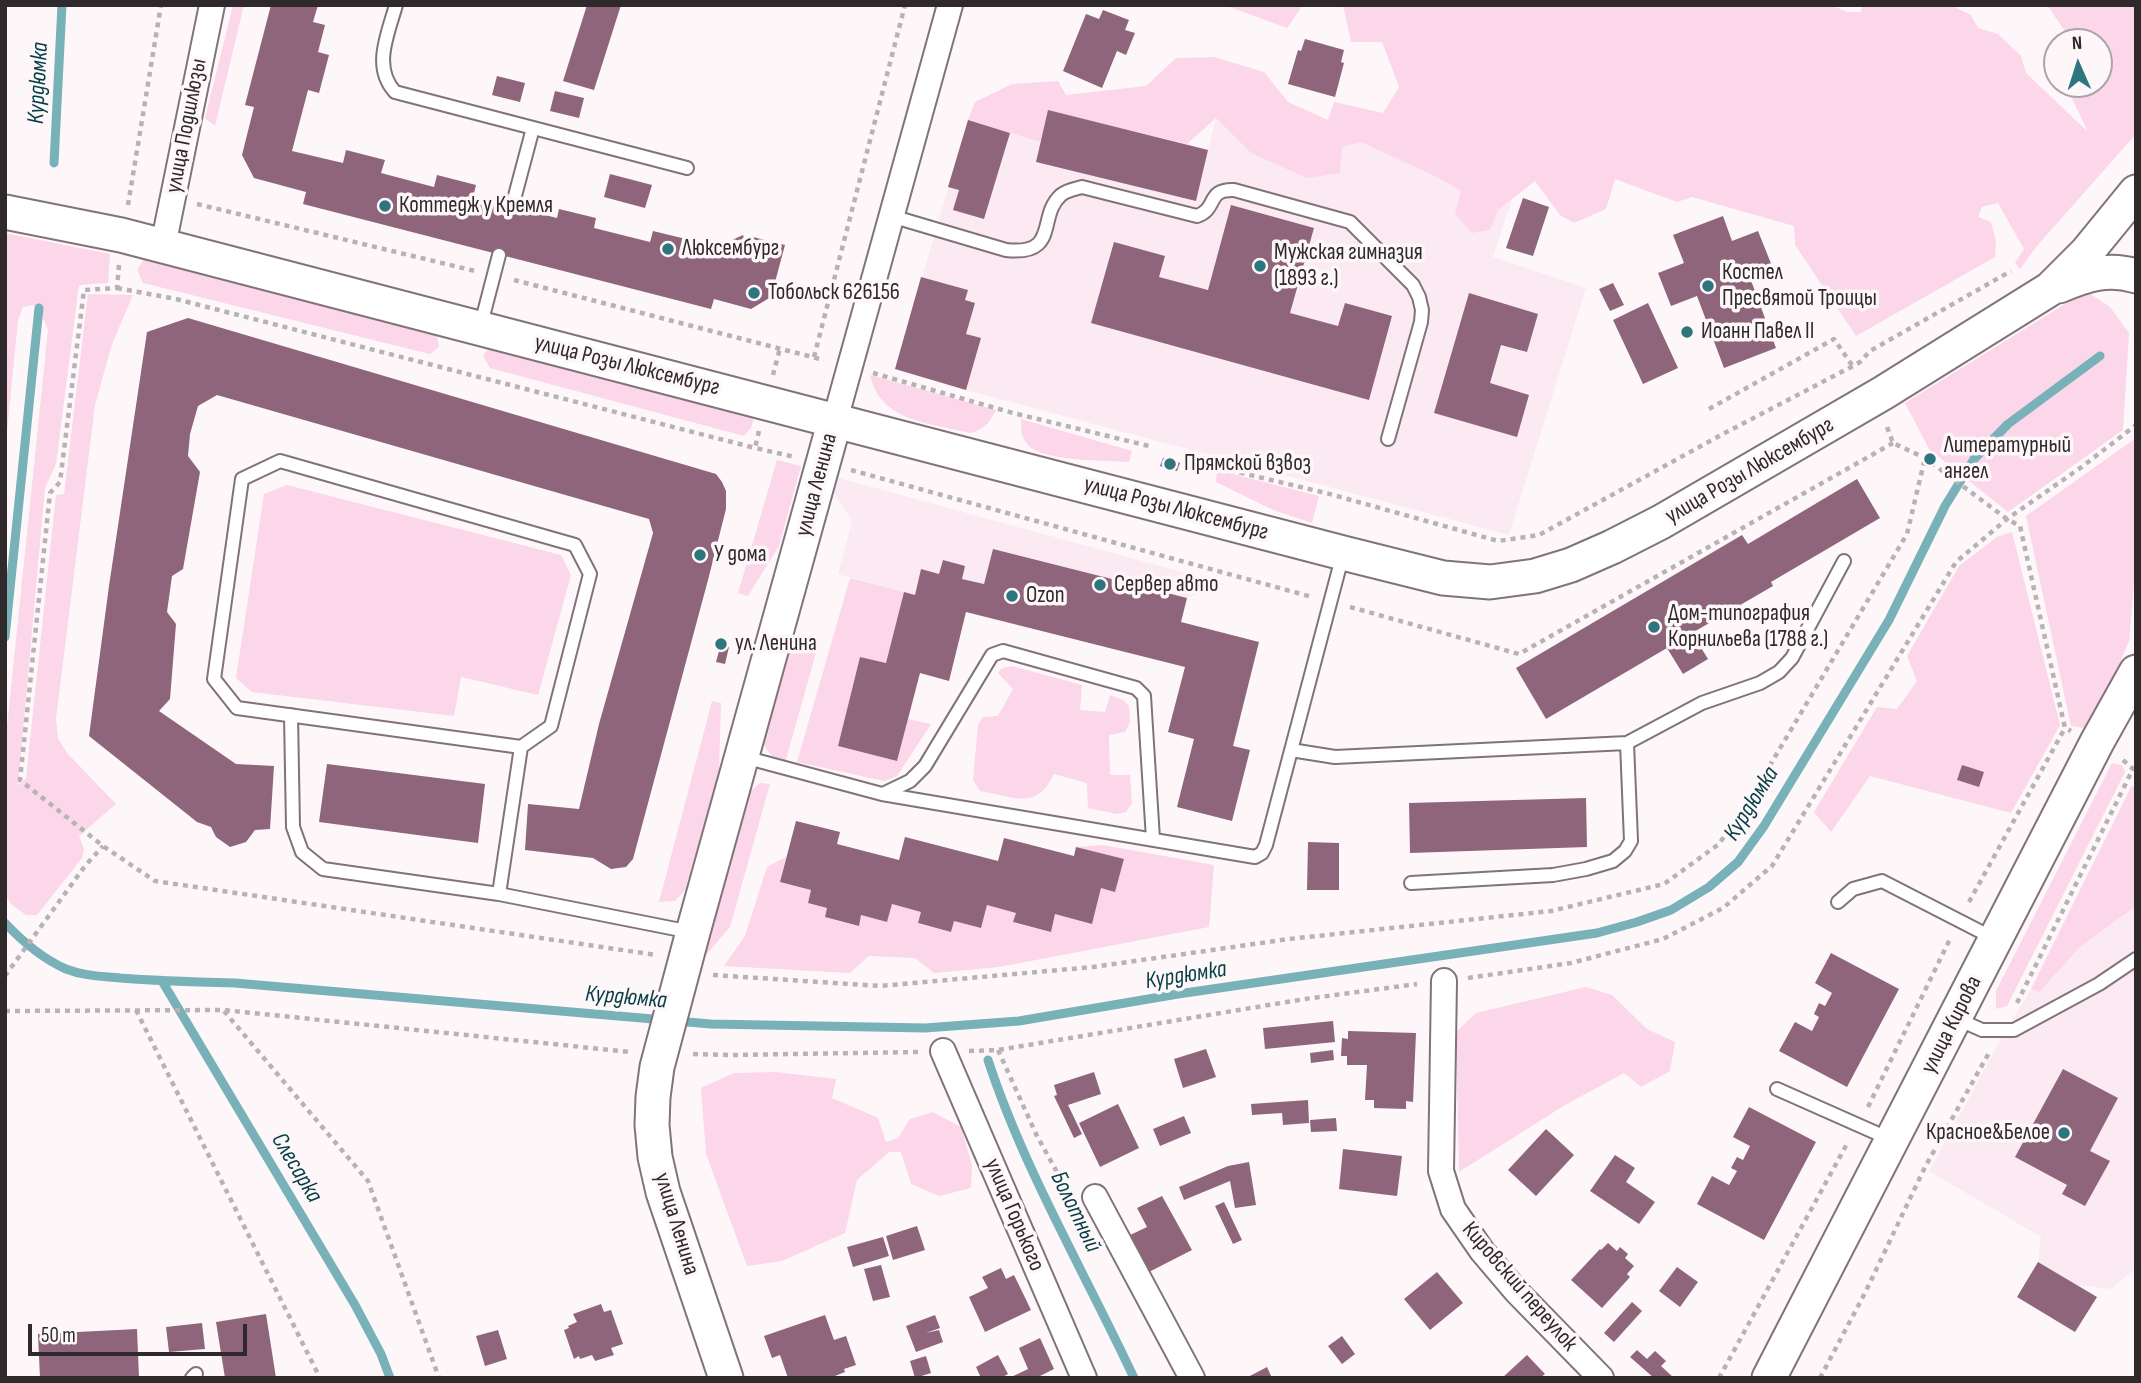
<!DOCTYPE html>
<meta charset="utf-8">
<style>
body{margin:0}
#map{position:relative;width:2141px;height:1383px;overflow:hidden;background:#fdf7fa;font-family:"Sofia Sans Condensed",sans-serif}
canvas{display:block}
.frame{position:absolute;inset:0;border:7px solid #2f292c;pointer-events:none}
.north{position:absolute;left:2043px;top:28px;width:70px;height:70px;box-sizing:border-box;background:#fdf7fa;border:2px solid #aba5a8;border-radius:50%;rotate:357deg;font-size:19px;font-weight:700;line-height:28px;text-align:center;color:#2f292c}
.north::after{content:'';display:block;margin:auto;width:24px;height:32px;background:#2d767e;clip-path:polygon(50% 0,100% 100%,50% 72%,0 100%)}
.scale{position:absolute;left:28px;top:1324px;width:219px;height:32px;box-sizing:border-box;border:4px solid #2f292c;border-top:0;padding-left:9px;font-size:21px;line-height:24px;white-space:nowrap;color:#2f292c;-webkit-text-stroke:5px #fdf7fa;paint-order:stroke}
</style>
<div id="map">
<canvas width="2141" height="1383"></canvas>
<div class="frame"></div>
<div class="north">N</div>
<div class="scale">50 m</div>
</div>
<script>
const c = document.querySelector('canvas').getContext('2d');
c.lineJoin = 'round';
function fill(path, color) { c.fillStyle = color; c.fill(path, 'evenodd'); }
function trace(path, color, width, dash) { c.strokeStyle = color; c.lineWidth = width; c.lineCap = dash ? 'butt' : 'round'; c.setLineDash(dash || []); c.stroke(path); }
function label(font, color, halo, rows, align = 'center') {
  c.font = font + ' "Sofia Sans Condensed",sans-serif'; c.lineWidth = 7; c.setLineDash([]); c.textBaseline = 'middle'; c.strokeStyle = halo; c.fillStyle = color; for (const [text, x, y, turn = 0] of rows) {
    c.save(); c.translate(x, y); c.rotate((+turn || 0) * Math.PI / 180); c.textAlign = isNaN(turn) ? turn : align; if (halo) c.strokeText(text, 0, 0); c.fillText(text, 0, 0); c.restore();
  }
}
fill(new Path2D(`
 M1334 102 1529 147 1493 257 1586 288 1509 535 966 390 895 369 968 120 1040 142 1048 110 1208 149 1216 118 1320 146Z
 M832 477 839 478 1226 584 1187 598 993 549 984 584 921 570 915 595 838 574 852 521 829 486Z
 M2136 906V1268L2111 1289 2077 1285 2038 1262 2041 1237 1929 1171 2003 1035 2031 989 2039 991 2080 947Z`), '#fceaf2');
fill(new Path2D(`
 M233 5H244L215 126 205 118Z
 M1224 5H1303L1287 28Z
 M1343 5H1831L1847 12H1861L1862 5H1950L1971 15 1978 28 1998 34 2021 56 2026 73 2088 132 2065 84H2099V42H2072L2047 5H2136V134L2036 247 2020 269 2015 263 2024 249 1998 203 1982 207 1978 217 1991 222 1996 241 1995 257 1856 336 1795 245 1794 226 1692 197 1677 202 1615 179 1606 209 1574 223 1560 215 1535 181 1498 210 1490 230 1472 233 1455 214 1461 191C1431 171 1394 159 1362 142L1342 147 1340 173 1307 178 1251 153 1216 118 1187 144 1049 111 1040 142 968 120 975 102 1012 84 1058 81 1066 95 1146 86 1176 58 1214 57 1264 72 1288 102 1328 120 1334 102 1383 113 1399 87 1382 42H1351Z
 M5 233 110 254 108 283 79 285 56 464 45 488 18 786 26 778 56 495 64 494 88 294 133 295 112 344 95 405 56 719 58 738 67 753 116 804 79 836 84 849 82 858 37 915H26L11 904 5 894V746L48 330 39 308 32 305 23 307 18 320 5 452Z
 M147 254 435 326 439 347 430 354 143 283 137 270Z
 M2086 291 2110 307 2129 333 2123 430 2008 512 1929 449 1905 403Z
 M494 341 754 416 751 428 744 436 490 368 483 356Z
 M870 375 996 410C990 422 984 430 970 433 931 423 880 422 870 375Z
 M1021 419 1132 451 1129 462C1105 460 1044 462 1028 445 1021 438 1021 429 1021 419Z
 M2136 438V561L2129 641 2100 710 2085 728 2071 726 2026 516Z
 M777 460 801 466 779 546 748 596 738 593Z
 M1217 470 1319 496 1312 523 1273 510 1216 482Z
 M287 485 561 555 571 575 538 695 461 677 454 716 252 692 236 678 264 494Z
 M2012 532 2060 725 2011 813 1870 776 1831 832 1814 812 1877 707 1897 709 1917 681 1907 656 1959 566 1997 537Z
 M850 578 904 592 886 663 860 657 838 746 897 761 908 719 931 724 897 776 884 781 797 762Z
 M819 642 785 763C771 758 766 751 761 736L783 660 791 652Z
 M1012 666 1082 685 1080 710 1105 712 1110 695 1123 700 1129 706 1130 722 1125 732 1109 735 1110 775H1130L1132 803 1126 812 1117 814 1088 808 1087 783 1054 774C1036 811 1015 797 980 791L973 780 978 725 983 717 998 716 1013 689 998 673 1002 668Z
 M712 701 721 703 719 772 685 890 675 901 659 902Z
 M2112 763 2122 765 2125 772 2007 1006 1996 1009V991Z
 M760 783 770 784 730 927 706 955 710 929 744 797Z
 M2132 785 2136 790V906L2080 947 2039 992 2031 989Z
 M1103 845 1214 865 1209 927 999 967 934 973 915 958 869 956 850 973 724 966 745 936 767 867 786 857 780 882 811 890 808 903 827 908 825 917 858 926 861 915 887 922 892 904 921 912 919 924 951 932 954 921 981 928 987 905 1016 913 1014 923 1051 932 1055 914 1092 923 1101 888 1115 891 1124 860 1076 847Z
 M1586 987 1612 995 1647 1029 1675 1042 1670 1071 1641 1087 1624 1073 1565 1105 1459 1172 1456 1032 1476 1013Z
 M775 1072 836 1079 832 1098 878 1118 886 1142 898 1138 910 1119 933 1112 961 1127 972 1165 971 1188 939 1196 911 1184 901 1152H889L857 1180 845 1233 782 1261 747 1266 706 1154 701 1088 734 1073Z`), '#fcd6e9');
trace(new Path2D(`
 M54 163 62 5
 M5 637 39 308
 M5 923C22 941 43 959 66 969 84 976 101 976 120 978 158 981 196 982 235 983L711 1024 925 1028 1019 1021 1178 994 1597 933 1637 922 1671 910 1709 887 1738 862 1764 826 1889 620 1945 506 1974 459 2008 424 2100 356
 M162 981 355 1305 381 1354 390 1378
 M988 1060C1024 1170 1085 1273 1134 1378`), '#78b1b8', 9);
fill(new Path2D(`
 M271 5H318L313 22 325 25 318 52 329 55 319 93 308 90 292 151 343 163 346 150 385 160 381 173 434 187 437 175 476 185 473 197 557 218 559 209 596 218 594 228 650 242 653 231 690 240 687 252 714 258 710 250 743 235 746 244 749 236 785 245 771 297 751 309 714 299 711 309 303 204 306 192 254 178 242 155 254 107 245 105Z
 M587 5H621L594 90 563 81Z
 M1103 10 1129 20 1125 30 1135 33 1126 55 1117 51 1102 88 1063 71 1086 14 1099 19Z
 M1305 39 1344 50 1341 62 1344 63 1335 97 1288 84 1298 50 1301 51Z
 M497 76 525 83 520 102 492 95Z
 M555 91 584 98 579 118 550 111Z
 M1048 110 1208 150 1196 201 1036 162Z
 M968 120 1010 133 984 219 953 210 959 190 948 187Z
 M610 174 652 185 645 208 604 197Z
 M1523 198 1549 207 1533 256 1506 248Z
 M1231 205 1314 228 1290 313 1338 326 1345 303 1392 316 1369 400 1091 323 1114 242 1165 256 1159 277 1208 290Z
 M1723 216 1732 241 1758 231 1772 266 1749 275 1776 348 1724 368 1697 296 1671 306 1658 273 1684 263 1673 235Z
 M921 277 968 290 965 300 975 303 966 334 981 338 966 390 895 369Z
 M1613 283 1624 305 1610 311 1599 289Z
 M1469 293 1538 314 1527 352 1501 345 1490 383 1529 395 1517 437 1434 413Z
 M1648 303 1678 368 1643 384 1613 320Z
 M188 318 716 474 722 482 726 491V509L708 580 633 859 626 867 611 869 593 858 525 850 528 804 579 809 599 724 653 533 649 519 217 395 198 406 190 434 188 456 200 472 183 569 172 576 167 612 176 624 170 699 159 711 236 764 274 766 270 829 255 830 246 842 230 847 216 837 211 827 197 822 89 736 109 586 147 332Z
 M1163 458 1180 463 1177 471 1160 466Z
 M1857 479 1880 518 1771 582 1773 586 1692 633 1708 659 1683 674 1667 648 1546 719 1516 668 1742 535 1748 544Z
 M993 549 1187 598 1181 622 1259 642 1233 746 1250 750 1232 821 1177 807 1194 739 1168 732 1185 667 966 612 949 681 920 673 897 761 838 746 860 657 886 663 904 592 915 595 921 569 939 574 943 560 965 566 962 579 984 584Z
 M721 644 729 647 725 664 716 662Z
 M327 764 485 784 478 843 319 822Z
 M1962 765 1984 772 1979 787 1957 780Z
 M1586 798 1587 847 1410 853 1409 803Z
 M796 821 840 832 837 844 899 860 905 837 998 861 1004 838 1074 856 1076 847 1124 859 1115 892 1101 888 1092 924 1055 914 1051 932 1013 922 1016 913 987 905 981 928 954 921 951 932 918 923 921 912 892 904 887 922 861 915 859 926 825 917 827 908 808 903 811 890 780 882Z
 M1308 842 1339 843V890H1307Z
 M1831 953 1899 989 1847 1087 1779 1051 1795 1022 1812 1031 1819 1017 1814 1014 1819 1003 1825 1006 1832 993 1815 983Z
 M1333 1021 1335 1042 1265 1049 1263 1028Z
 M1348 1031 1416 1033 1413 1102 1406 1101V1109L1374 1108V1100H1365L1367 1065H1347V1056H1341L1342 1038 1348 1039Z
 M1206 1049 1216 1077 1183 1088 1174 1059Z
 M1333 1050 1334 1060 1311 1063 1310 1053Z
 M2063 1069 2118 1098 2090 1151 2110 1161 2085 1206 2062 1194 2067 1185 2015 1157Z
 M1094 1072 1101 1094 1068 1105 1082 1134 1074 1138 1054 1096 1057 1095 1054 1085Z
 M1308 1100 1309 1123 1283 1125 1282 1113 1252 1115 1251 1104Z
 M1118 1104 1139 1148 1100 1167 1079 1123Z
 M1749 1107 1816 1142 1764 1240 1697 1204 1712 1176 1729 1185 1737 1171 1731 1168 1737 1157 1743 1160 1750 1146 1733 1137Z
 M1184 1116 1191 1133 1160 1146 1153 1129Z
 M1336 1118 1337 1131 1311 1132 1310 1120Z
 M1546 1129 1574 1155 1536 1196 1508 1170Z
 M1343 1149 1402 1156 1397 1196 1339 1189Z
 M1615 1155 1635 1168 1626 1182 1655 1202 1639 1224 1590 1191Z
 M1249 1162 1256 1205 1235 1208 1230 1181 1184 1200 1179 1187 1228 1166Z
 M1162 1196 1192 1250 1145 1274 1126 1237 1147 1227 1137 1208Z
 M1224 1202 1242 1240 1233 1244 1215 1206Z
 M917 1226 925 1250 893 1260 886 1236Z
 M883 1237 889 1256 853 1267 847 1247Z
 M1608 1243 1617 1251 1620 1247 1628 1254 1625 1258 1634 1266 1627 1274 1630 1277 1602 1308 1571 1280 1600 1249 1601 1250Z
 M2038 1262 2097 1297 2075 1332 2017 1297Z
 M881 1265 890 1297 873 1301 864 1269Z
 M1677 1267 1698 1282 1680 1307 1659 1291Z
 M1001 1268 1006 1279 1014 1275 1031 1310 985 1332 969 1297 988 1288 982 1277Z
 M1437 1272 1463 1303 1430 1330 1404 1299Z
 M1632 1302 1642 1311 1614 1342 1604 1333Z
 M601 1304 604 1312 611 1310 623 1344 611 1348 614 1355 595 1361 592 1355 580 1359 579 1356 574 1359 564 1330 569 1328 568 1326 577 1322 573 1314Z
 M266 1314 276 1378H225L216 1322Z
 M825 1315 834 1340 846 1336 856 1365 844 1369 845 1372 830 1378H788L780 1355 772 1358 764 1336Z
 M935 1315 940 1328 926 1333 939 1330 943 1342 916 1352 906 1326Z
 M202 1323 205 1349 169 1352 166 1327Z
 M137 1329 139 1378H40L38 1334Z
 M498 1330 507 1359 485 1366 476 1336Z
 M1342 1336 1355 1354 1342 1364 1328 1346Z
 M1040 1338 1054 1369 1036 1378H1009L1028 1369 1019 1348Z
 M1637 1350 1647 1359 1655 1351 1666 1361 1661 1366 1674 1378H1654L1630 1357Z
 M998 1355 1008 1374 1001 1378H981L976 1367Z
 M1527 1355 1545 1374 1540 1378H1502Z
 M926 1356 931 1373 915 1378 910 1361Z
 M1267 1367 1272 1378H1246Z`), '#8e657a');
const service = new Path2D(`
 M396 5C388 34 372 67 395 92L687 168
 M512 207 533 128
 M891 216 1006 250C1060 256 1037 216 1061 195 1067 190 1075 189 1082 187L1197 216C1218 209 1206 189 1234 190L1350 222 1413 285 1419 297 1422 310 1421 322 1388 439
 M480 328 499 255
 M280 461 575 545 590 574 551 726 521 747 237 708 214 679 242 479Z
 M291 715 293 827 302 852 323 869 499 894 691 932
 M1291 750 1335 757 1627 743 1702 703 1760 683 1779 672 1792 658 1844 561
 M744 757 882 794 1255 857 1262 853 1266 845 1343 554
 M883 794 910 781 925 766 992 655 1003 651 1136 688 1144 696 1153 839
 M1411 883 1553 875 1586 869 1613 861 1625 851 1631 841 1627 743
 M499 894 521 747
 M1838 902 1853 889 1882 881 1993 938
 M1955 1018 1982 1030H2014L2099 984 2136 959
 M1777 1089 1892 1140
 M192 1378 196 1374`);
const minor = new Path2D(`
 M163 246 212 5
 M835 420 950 5
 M1444 981 1441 1171 1453 1209 1482 1251 1516 1291 1601 1378
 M943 1051 1084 1378
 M1095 1197 1192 1378`);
const secondary = new Path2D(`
 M5 212 121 235 1343 553 1443 578 1490 582 1535 576 1571 565 1612 547 1661 522 1883 393 2050 289 2087 252 2136 192
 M2059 286C2085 275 2108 267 2136 276
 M726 1378 663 1192 655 1157 652 1125 653 1097 657 1067 693 932 835 420
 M1769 1378 2097 742 2136 672`);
trace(service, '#807379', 16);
trace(minor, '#807379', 28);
trace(secondary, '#807379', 37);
trace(new Path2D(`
 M197 204 475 271
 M128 205 161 5
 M119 265 117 288 84 290 60 482 50 493 20 780 103 846 155 881 656 955
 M514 280 824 360
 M117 288 176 299 755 448
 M814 357 905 5
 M873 373 1013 413 1153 447
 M773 375 780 348
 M1709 409 1834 339 1854 368
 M1887 427 1893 443 1925 458 2007 519 2020 526 2065 728 2071 731
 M759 431 755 448 795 457
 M1191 461 1326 493 1498 541 1539 535 1721 435 1853 366 1860 362 1870 351 2011 271
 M851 470 1312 597
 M1350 607 1519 654 1893 443
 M2123 760 2133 769 2136 766
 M1969 902 2065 728
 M713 975 880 986 1093 967 1289 939 1551 911 1664 884 1719 844 1750 799 1907 534 1925 458
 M5 976 85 866 103 846
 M1468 978 1571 963 1663 939 1723 908 1772 866 1956 562 2007 519 2083 466 2136 425
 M2017 1003 2133 769
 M136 1010 320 1378
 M5 1011 224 1010 630 1052
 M224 1011 368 1181 439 1378
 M998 1050 1037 1136 1068 1192
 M969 1051 998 1050 1305 999 1417 984
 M693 1054 731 1055 919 1052
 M1868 1107 1950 939
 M1719 1378 1848 1142
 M1820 1378 1866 1291 1925 1167 1990 1051`), '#b8b2b5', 4.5, [5, 5]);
trace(service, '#fff', 12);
trace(minor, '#fff', 24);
trace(secondary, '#fff', 33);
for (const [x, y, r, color] of [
 [385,206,7,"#2d767e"],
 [668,249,7,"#2d767e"],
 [1260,266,7,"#2d767e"],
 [1708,286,7,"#2d767e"],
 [754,293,7,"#2d767e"],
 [1687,332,7,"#2d767e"],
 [1930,459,7,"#2d767e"],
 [1170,464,7,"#2d767e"],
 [700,555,7,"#2d767e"],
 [1100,585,7,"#2d767e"],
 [1012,596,7,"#2d767e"],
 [1654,627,7,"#2d767e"],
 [721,644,7,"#2d767e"],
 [2064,1133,7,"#2d767e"]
]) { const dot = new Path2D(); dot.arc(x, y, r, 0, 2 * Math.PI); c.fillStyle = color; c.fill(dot); trace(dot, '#fdf7fa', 2.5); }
label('23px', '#2f292c', '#fdf7fa', [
 ["улица Подшлюзы",187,126,-79],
 ["улица Розы Люксембург",627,366,14],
 ["улица Розы Люксембург",1750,471,-30],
 ["улица Ленина",817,485,-75],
 ["улица Розы Люксембург",1176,509,15],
 ["улица Кирова",1952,1025,-63],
 ["улица Горького",1014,1215,67],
 ["улица Ленина",676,1224,73],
 ["Кировский переулок",1519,1287,49]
]);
label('23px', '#2f292c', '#fdf7fa', [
 ["Коттедж у Кремля",399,206],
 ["Люксембург",682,249],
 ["Мужская гимназия",1274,253],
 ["(1893 г.)",1274,279],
 ["Костел",1722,273],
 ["Пресвятой Троицы",1722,299],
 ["Тобольск 626156",768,293],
 ["Иоанн Павел II",1701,332],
 ["Литературный",1944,446],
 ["ангел",1944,472],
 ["Прямской взвоз",1184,464],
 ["У дома",714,555],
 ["Сервер авто",1114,585],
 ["Ozon",1026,596],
 ["Дом-типография",1668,614],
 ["Корнильева (1788 г.)",1668,640],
 ["ул. Ленина",735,644],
 ["Красное&Белое",2050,1133,"right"]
], 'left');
label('italic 24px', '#053e44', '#fdf7fa', [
 ["Курдюмка",39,83,-87],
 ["Курдюмка",1752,804,-58],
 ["Курдюмка",1186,976,-9],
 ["Курдюмка",626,998,5],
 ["Слесарка",296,1168,59],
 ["Болотный",1075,1212,64]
]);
</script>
